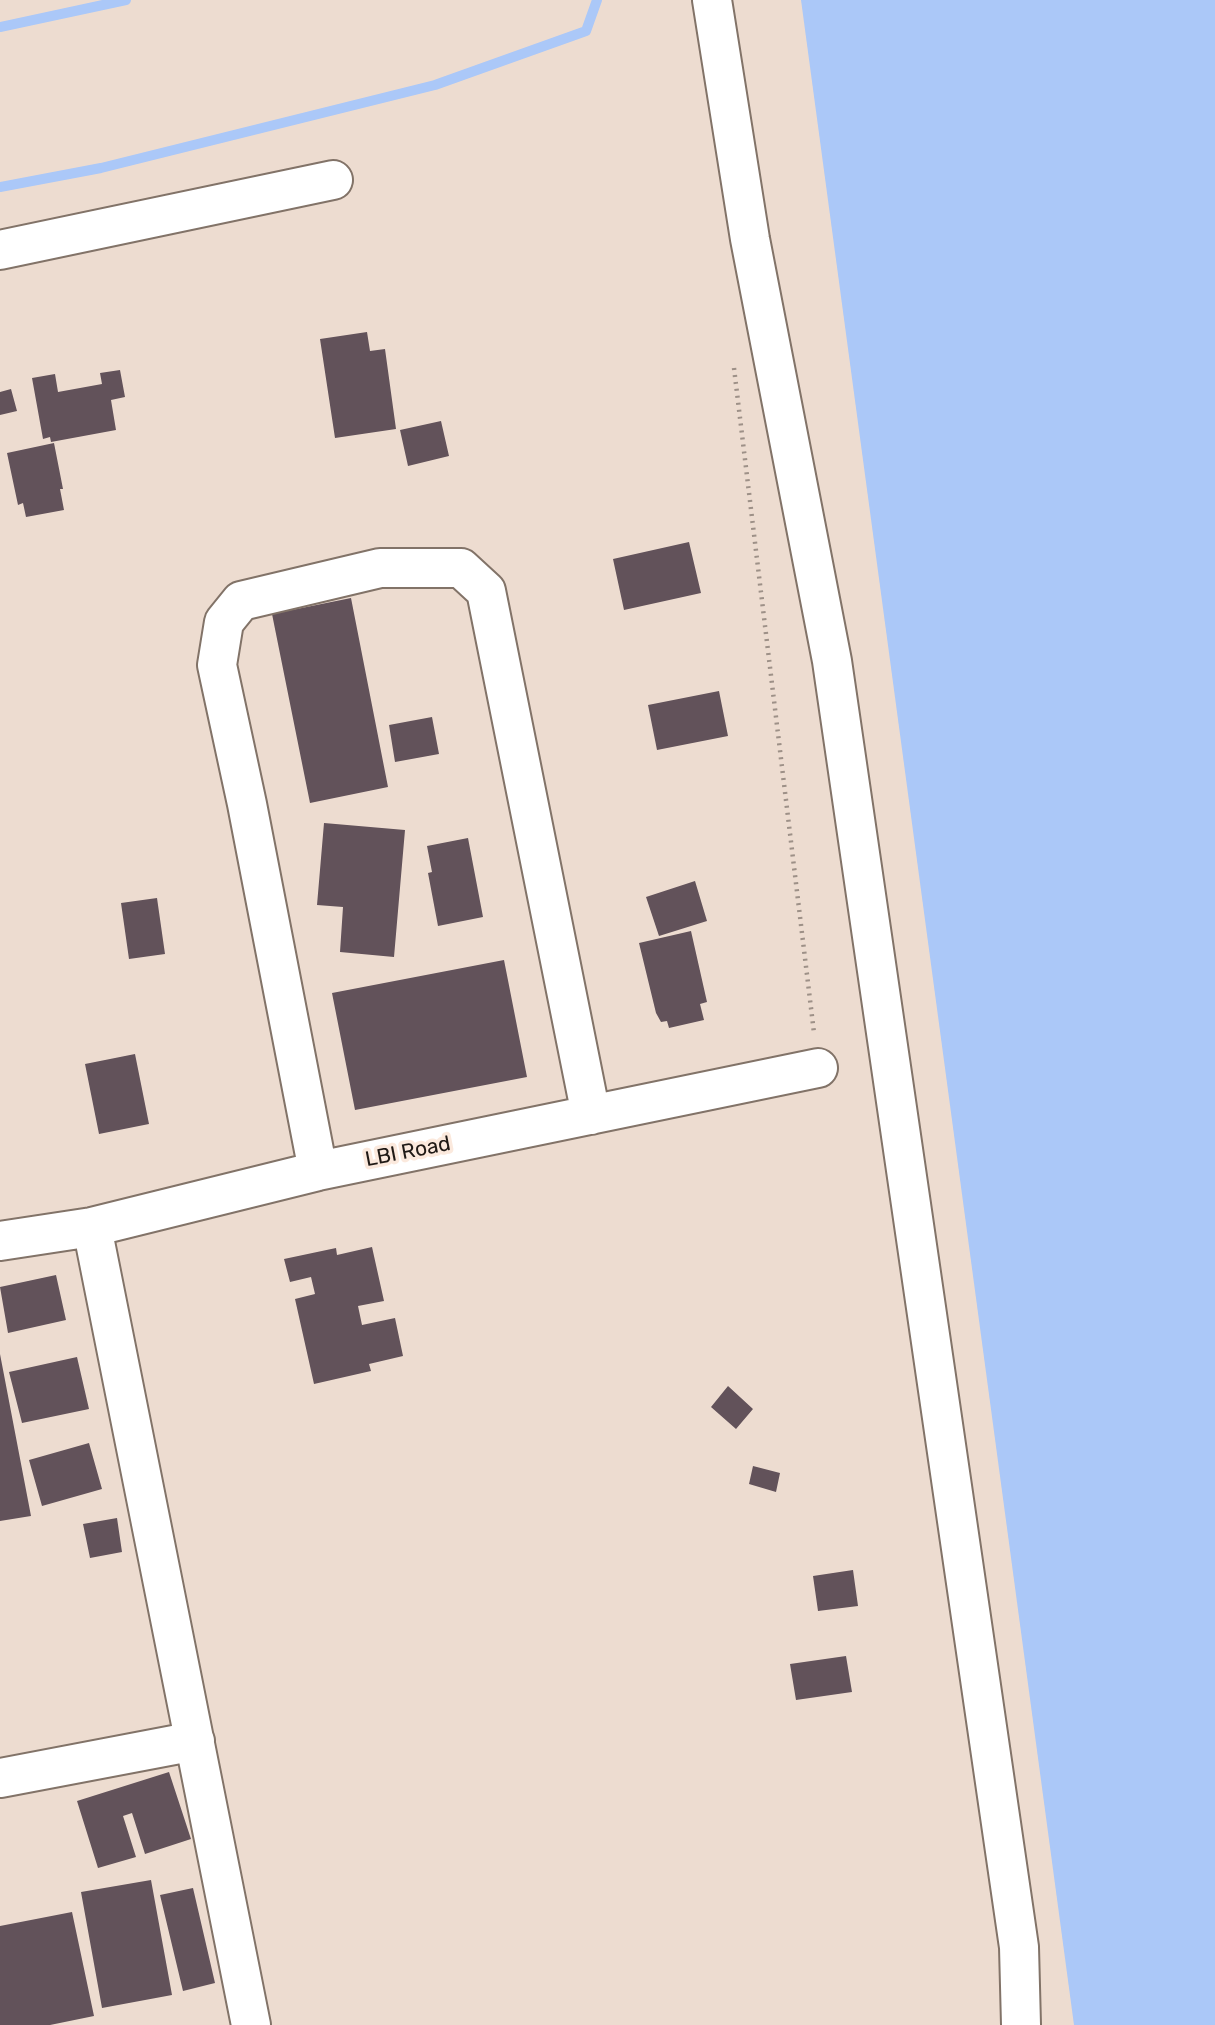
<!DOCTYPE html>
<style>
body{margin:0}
canvas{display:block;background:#eddcd0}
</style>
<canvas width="1215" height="2025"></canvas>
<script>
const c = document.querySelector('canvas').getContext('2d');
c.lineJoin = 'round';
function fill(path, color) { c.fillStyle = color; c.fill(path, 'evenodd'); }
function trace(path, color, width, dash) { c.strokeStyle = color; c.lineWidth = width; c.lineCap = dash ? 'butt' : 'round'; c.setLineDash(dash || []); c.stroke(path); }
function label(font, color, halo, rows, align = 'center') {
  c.font = font + ' Rubik,sans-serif'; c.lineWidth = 7; c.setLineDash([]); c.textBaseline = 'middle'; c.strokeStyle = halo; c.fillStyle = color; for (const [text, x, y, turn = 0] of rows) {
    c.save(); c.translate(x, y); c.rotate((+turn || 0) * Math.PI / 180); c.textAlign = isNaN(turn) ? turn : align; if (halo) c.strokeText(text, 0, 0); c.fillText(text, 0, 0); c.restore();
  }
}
fill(new Path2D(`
 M801 0H1215V2025H1074Z`), '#abc8f8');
trace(new Path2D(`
 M0 27 126 0
 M0 187 101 168 435 85 586 31 597 0`), '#abc8f8', 10);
fill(new Path2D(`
 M367 332 370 351 385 349 396 429 335 438 320 339Z
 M120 370 125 397 111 400 116 430 51 442 50 437 43 439 32 378 55 374 58 392 102 384 100 373Z
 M11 389 17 411 0 415V392Z
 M441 421 449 456 408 466 400 430Z
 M54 443 63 489H60L64 510 26 517 23 503 18 505 7 453Z
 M689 542 701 593 624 610 613 559Z
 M351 598 388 787 310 803 272 614Z
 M719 691 728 736 657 750 648 705Z
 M432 717 439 754 395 762 389 725Z
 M324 823 405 830 394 957 340 952 343 907 317 905Z
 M468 838 483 917 438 926 428 873 432 872 427 846Z
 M695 881 707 921 659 936 646 897Z
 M157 898 165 954 129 959 121 903Z
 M691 931 707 1002 700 1004 704 1020 669 1028 667 1021 661 1022 656 1013 639 943Z
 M504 960 527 1077 355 1110 332 993Z
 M135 1054 149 1124 99 1134 85 1064Z
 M372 1247 384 1301 358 1306 362 1325 395 1318 403 1356 369 1364 371 1371 314 1384 295 1299 315 1294 311 1277 290 1282 284 1259 336 1248 337 1255Z
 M56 1275 66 1320 8 1333 0 1287Z
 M0 1354 31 1516 0 1521Z
 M77 1357 89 1409 22 1423 9 1372Z
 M728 1386 753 1409 736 1429 711 1407Z
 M89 1443 102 1489 42 1506 29 1460Z
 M753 1466 780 1473 776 1492 749 1484Z
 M117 1518 122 1552 90 1558 83 1524Z
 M853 1570 858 1606 818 1611 813 1576Z
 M846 1656 852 1692 796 1700 790 1664Z
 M169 1772 191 1839 145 1854 132 1813 123 1816 136 1857 98 1868 77 1801Z
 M151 1880 172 1995 102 2008 81 1892Z
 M193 1888 215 1983 183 1991 160 1895Z
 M72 1912 94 2016 50 2025H0V1926Z`), '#62525a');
const minor = new Path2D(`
 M712 0 750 239 832 661 1019 1947 1021 2025
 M0 250 333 180
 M318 1171 247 804 217 665 224 622 241 601 380 568H461L486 591 591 1115
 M92 1227 251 2025
 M0 1241 92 1227 318 1171 818 1068
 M0 1778 195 1741`);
trace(minor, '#827368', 42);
trace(new Path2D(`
 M734 368 814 1033`), '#9d9087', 4.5, [2, 5]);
trace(minor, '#fff', 38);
label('21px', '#1f1915', '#fbe9dd', [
 ["LBI Road",408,1152,-11]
]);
</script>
